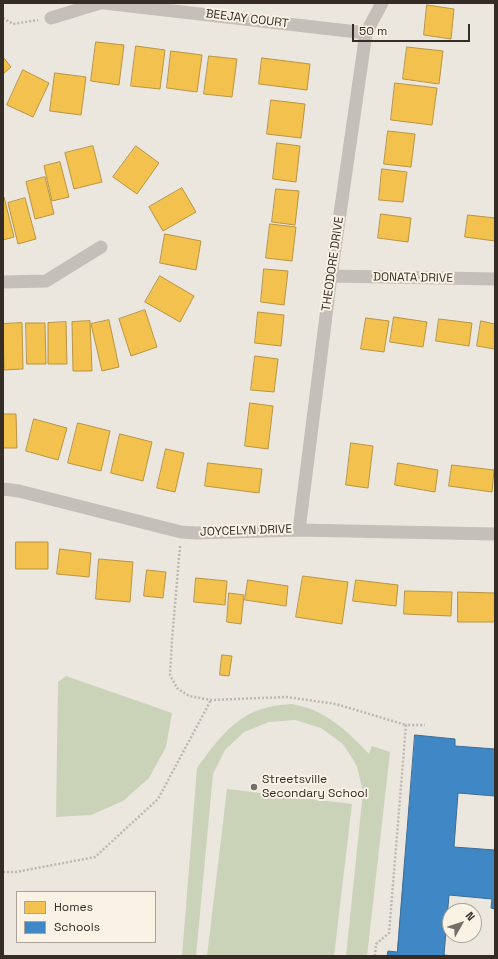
<!DOCTYPE html>
<style>
body{margin:0}
#map{position:relative;width:498px;height:959px;overflow:hidden;background:#ebe7df;font-family:"Space Grotesk",sans-serif}
canvas{display:block}
.frame{position:absolute;inset:0;border:4px solid #352c26;pointer-events:none}
.legend{position:absolute;left:16px;top:891px;width:140px;height:52px;box-sizing:border-box;background:#f9f2e5;border:1px solid #aba399;margin:0;padding:5px 7px;list-style:none;font-size:12px;color:#352c26}
.legend li{display:flex;align-items:center;gap:8px;height:20px}
.legend b{width:20px;border:1px solid #aba399}
.north{position:absolute;left:442px;top:903px;width:40px;height:40px;box-sizing:border-box;background:#f9f2e5;border:1px solid #aba399;border-radius:50%;rotate:51deg;font-size:11px;font-weight:700;line-height:16px;text-align:center;color:#352c26}
.north::after{content:'';display:block;margin:auto;width:14px;height:18px;background:#756d67;clip-path:polygon(50% 0,100% 100%,50% 72%,0 100%)}
.scale{position:absolute;left:352px;top:24px;width:118px;height:18px;box-sizing:border-box;border:2px solid #352c26;border-top:0;padding-left:5px;font-size:12px;line-height:14px;white-space:nowrap;color:#352c26;-webkit-text-stroke:3px #f9f2e5;paint-order:stroke}
</style>
<div id="map">
<canvas width="498" height="959"></canvas>
<div class="frame"></div>
<ul class="legend">
<li><b style="height:11px;background:#f2c14e"></b>Homes</li>
<li><b style="height:11px;background:#3f88c5"></b>Schools</li>
</ul>
<div class="north">N</div>
<div class="scale">50 m</div>
</div>
<script>
const c = document.querySelector('canvas').getContext('2d');
c.lineJoin = 'round';
function fill(path, color) { c.fillStyle = color; c.fill(path, 'evenodd'); }
function trace(path, color, width, dash) { c.strokeStyle = color; c.lineWidth = width; c.lineCap = dash ? 'butt' : 'round'; c.setLineDash(dash || []); c.stroke(path); }
function label(font, color, halo, rows, align = 'center') {
  c.font = font + ' "Space Grotesk",sans-serif'; c.lineWidth = 4; c.setLineDash([]); c.textBaseline = 'middle'; c.strokeStyle = halo; c.fillStyle = color; for (const [text, x, y, turn = 0] of rows) {
    c.save(); c.translate(x, y); c.rotate((+turn || 0) * Math.PI / 180); c.textAlign = isNaN(turn) ? turn : align; if (halo) c.strokeText(text, 0, 0); c.fillText(text, 0, 0); c.restore();
  }
}
fill(new Path2D(`
 M66 676 172 713 166 747 149 778 123 801 91 815 56 817 58 682Z
 M292 704C299 706 307 707 313 710 335 719 353 737 369 754L372 746 390 752 367 956H346L363 792 357 766 343 744 321 728 295 720 269 722 244 732 225 750 213 774 196 956H182L197 768C224 731 242 706 292 704Z
 M227 789 352 804 334 956H207Z`), '#cad2b8');
const homes = new Path2D(`
 M427 5 454 9 451 39 424 35Z
 M96 42 124 45 119 85 91 81Z
 M136 46 165 50 160 89 131 86Z
 M407 47 443 51 439 84 403 79Z
 M171 51 202 55 197 92 167 88Z
 M209 56 237 59 232 97 204 94Z
 M3 57 11 67 3 74Z
 M262 58 310 64 307 90 259 84Z
 M23 70 49 83 33 117 7 105Z
 M55 73 86 77 81 115 50 111Z
 M395 83 437 88 432 125 391 120Z
 M271 100 305 104 301 138 267 134Z
 M388 131 415 134 411 167 384 164Z
 M277 143 300 146 296 182 273 179Z
 M93 146 102 182 74 189 65 153Z
 M136 146 159 163 137 194 113 177Z
 M60 162 69 197 52 201 44 166Z
 M382 169 407 172 403 202 379 200Z
 M45 177 54 214 35 219 26 182Z
 M182 188 196 212 163 231 149 207Z
 M276 189 299 191 295 225 272 222Z
 M3 197H4L14 237 3 240Z
 M25 198 36 239 18 244 8 203Z
 M381 214 411 218 408 242 378 238Z
 M468 215 495 218V241L465 237Z
 M270 224 296 227 292 261 266 258Z
 M165 234 201 241 196 270 160 263Z
 M264 269 288 271 284 305 261 302Z
 M160 276 194 296 180 322 145 302Z
 M145 310 157 347 131 356 119 319Z
 M258 312 284 315 281 346 255 343Z
 M394 317 427 322 423 347 390 342Z
 M366 318 389 321 384 352 361 349Z
 M439 319 472 323 469 346 436 341Z
 M109 320 119 367 102 371 91 324Z
 M90 321 92 371H73L72 322Z
 M481 321 495 324V349L477 346Z
 M66 322 67 364H48V323Z
 M22 323 23 369 4 370 3 324Z
 M26 323H45L46 364H27Z
 M255 356 278 359 274 392 251 390Z
 M250 403 273 406 268 449 245 446Z
 M3 414H16L17 448H3Z
 M34 419 67 428 58 460 26 451Z
 M78 423 110 431 101 471 68 463Z
 M120 434 152 442 143 481 111 473Z
 M351 443 373 446 368 488 346 485Z
 M166 449 184 453 175 492 157 488Z
 M208 463 262 469 259 493 205 486Z
 M398 463 438 470 435 492 395 485Z
 M452 465 494 470 492 492 449 486Z
 M16 542H48V569H16Z
 M60 549 91 553 89 577 57 574Z
 M99 559 133 562 130 602 96 599Z
 M147 570 166 572 163 598 144 596Z
 M303 576 348 582 342 624 296 617Z
 M196 578 227 581 225 605 194 602Z
 M248 580 288 586 286 606 245 600Z
 M356 580 398 585 396 606 353 601Z
 M405 591 452 592 451 616 404 614Z
 M458 592 495 593V622H458Z
 M229 593 244 595 241 624 227 622Z
 M222 655 232 656 229 676 220 675Z`);
fill(homes, '#f2c14e');
trace(homes, '#b99442', 1);
const schools = new Path2D(`
 M415 735 455 739V746L495 749V796L458 793 454 847 495 850V909L491 908 492 899 449 895 444 955 453 956H387L388 951 397 952Z`);
fill(schools, '#3f88c5');
trace(schools, '#3c6c95', 1);
trace(new Path2D(`
 M3 18 13 24 38 20
 M180 546 172 640 170 675 177 688 189 696 211 700 286 697 336 704 406 725
 M3 872H16L95 857 158 799 211 700
 M375 956 376 944 389 933 406 725H425`), '#bdb7b1', 2.5, [2, 2]);
trace(new Path2D(`
 M104 3 366 33
 M51 18 100 3
 M331 276 495 279
 M3 282 46 281 101 247
 M3 489 19 491 181 532 196 533 299 530 495 534
 M299 530 331 276 366 33 382 3`), '#c4bfb8', 13);
for (const [x, y, r, color] of [
 [254,787,4,"#756d67"]
]) { const dot = new Path2D(); dot.arc(x, y, r, 0, 2 * Math.PI); c.fillStyle = color; c.fill(dot); trace(dot, '#f9f2e5', 1.5); }
label('12px', '#352c26', '#f9f2e5', [
 ["BEEJAY COURT",247,19,7],
 ["THEODORE DRIVE",333,264,-82],
 ["DONATA DRIVE",413,278,1],
 ["JOYCELYN DRIVE",246,531,-2]
]);
label('12px', '#352c26', '#f9f2e5', [
 ["Streetsville",262,780],
 ["Secondary School",262,794]
], 'left');
</script>
